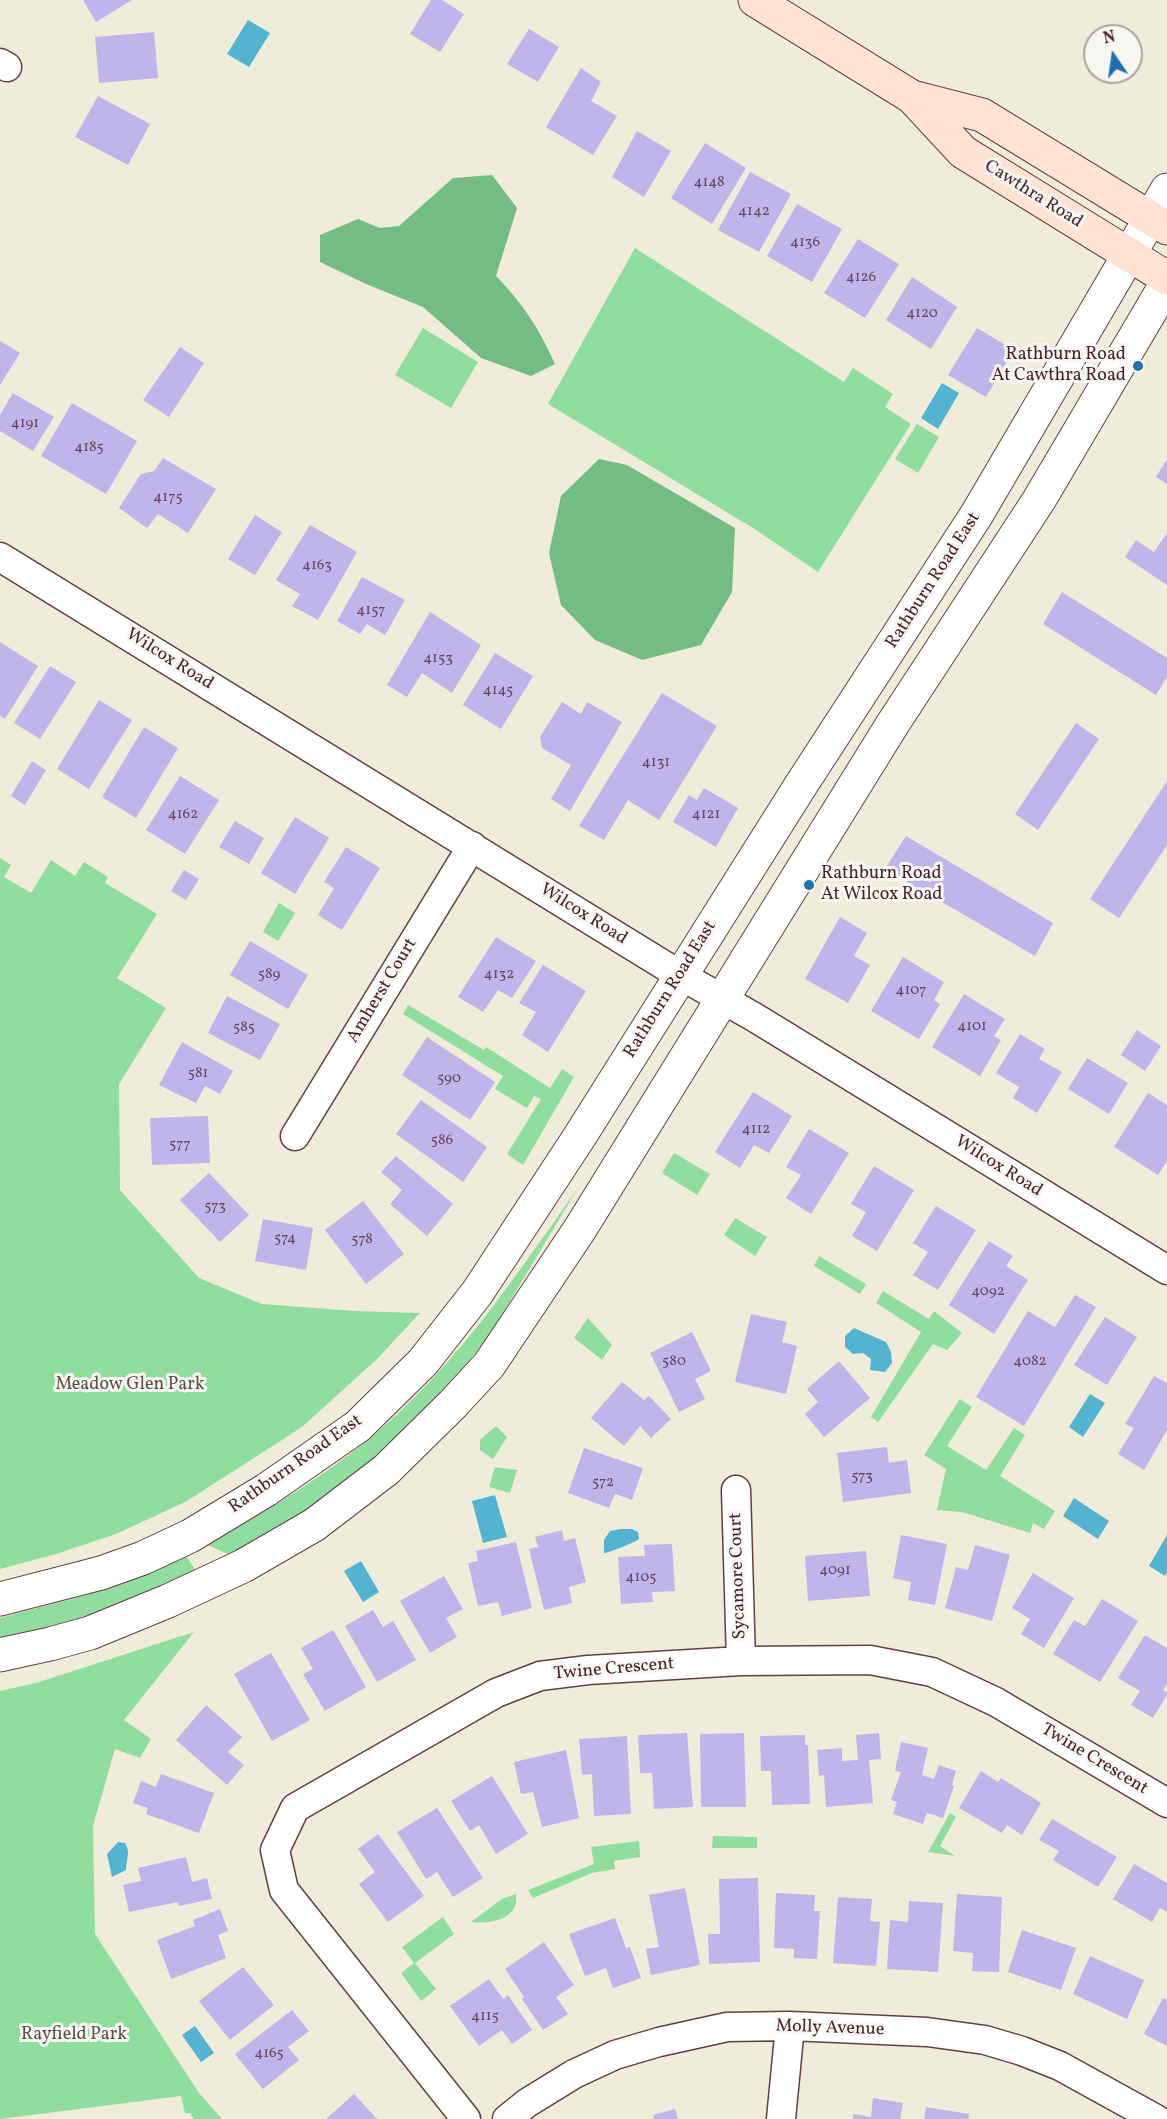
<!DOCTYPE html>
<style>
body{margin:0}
#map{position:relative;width:1167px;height:2119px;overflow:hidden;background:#efecd9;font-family:Vollkorn,serif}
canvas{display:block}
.north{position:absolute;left:1083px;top:24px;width:60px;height:60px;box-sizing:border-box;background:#f6f6f2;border:2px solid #b1a0a2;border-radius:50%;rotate:347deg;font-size:16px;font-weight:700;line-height:24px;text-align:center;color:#4a1f2b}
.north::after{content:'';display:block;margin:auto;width:21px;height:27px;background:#1f6fb2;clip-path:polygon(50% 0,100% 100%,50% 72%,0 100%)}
</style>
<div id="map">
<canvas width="1167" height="2119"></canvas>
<div class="north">N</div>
</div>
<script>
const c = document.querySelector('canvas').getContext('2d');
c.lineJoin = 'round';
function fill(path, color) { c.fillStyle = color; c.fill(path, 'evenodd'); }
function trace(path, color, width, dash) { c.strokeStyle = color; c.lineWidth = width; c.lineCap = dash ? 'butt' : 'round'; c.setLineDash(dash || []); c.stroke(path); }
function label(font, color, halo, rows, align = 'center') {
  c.font = font + ' Vollkorn,serif'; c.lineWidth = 6; c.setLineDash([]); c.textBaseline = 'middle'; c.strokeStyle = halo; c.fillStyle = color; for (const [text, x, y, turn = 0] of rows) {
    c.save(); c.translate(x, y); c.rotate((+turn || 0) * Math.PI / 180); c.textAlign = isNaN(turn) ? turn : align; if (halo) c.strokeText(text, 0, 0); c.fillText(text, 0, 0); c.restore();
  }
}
fill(new Path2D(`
 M635 248 844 382 853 368 893 394 885 407 911 424 818 572 753 528 548 404Z
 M423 328 478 362 451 408 395 375Z
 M917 424 939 437 918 473 895 459Z
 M0 858 11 865 4 877 31 893 51 860 75 876 84 862 108 877 105 883 157 914 117 978 166 1008 119 1084 120 1190 199 1278 262 1304 354 1311 420 1313 377 1359 302 1427 187 1501 116 1534 56 1554 0 1569Z
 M279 903 295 913 278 941 263 932Z
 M408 1005 484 1050 486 1047 550 1088 562 1069 574 1077 523 1165 507 1154 541 1099 534 1096 527 1108 495 1089 503 1076 403 1014Z
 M674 1153 710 1174 697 1195 662 1173Z
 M578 1188 492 1331 449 1387 384 1453 314 1507 232 1556 208 1545C266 1511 324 1477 375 1434 458 1364 516 1275 578 1188Z
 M735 1218 767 1237 755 1256 724 1235Z
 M819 1256 866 1284 860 1294 814 1266Z
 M883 1291 929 1319 934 1311 962 1333 947 1350 933 1344 878 1422 871 1417 921 1332 876 1303Z
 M588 1318 612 1345 602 1360 574 1338Z
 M960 1399 972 1407 947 1446 986 1470 1014 1428 1025 1435 1000 1476 1055 1511 1044 1529 1033 1523 1030 1533 962 1512 937 1510 946 1469 924 1455Z
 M496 1426 507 1437 493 1459 480 1450V1440Z
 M495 1467 517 1470 510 1493 489 1487Z
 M185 1554 197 1573 118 1607 0 1641V1618L83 1596 135 1577Z
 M194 1632 124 1720 151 1739 140 1758 115 1749 93 1826 95 1934 199 2093 222 2119H194L190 2113H185L181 2096 0 2119V1691L36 1683Z
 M950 1813 956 1817 940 1846 955 1856 928 1852Z
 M713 1836 757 1837V1848H712Z
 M639 1841 640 1857 614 1861 615 1869 592 1873 533 1898 528 1890 594 1864 591 1847Z
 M516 1894C520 1920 490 1924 471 1922L502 1899Z
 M443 1917 454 1934 415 1963 436 1989 421 2001 401 1973 414 1963 402 1947Z`), '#8fde9d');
fill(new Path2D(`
 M492 175 517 208 496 276C524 305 538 327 555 364L531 376 481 358 423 307 366 284 320 262V235L358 219 380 228 399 226 453 178Z
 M599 459 627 465 735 528 732 592 701 645 642 660 595 640 561 605 549 553 561 496Z`), '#73bd84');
fill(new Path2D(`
 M248 20 270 33 249 67 227 54Z
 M942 383 959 393 938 429 921 418Z
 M854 1328 886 1342 891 1352 892 1363 885 1372 870 1370 871 1359 863 1353 853 1354 845 1347V1336Z
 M1090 1394 1105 1403 1083 1437 1069 1427Z
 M495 1495 507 1537 483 1543 472 1501Z
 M1074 1498 1109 1521 1098 1539 1063 1516Z
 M621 1529H632L638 1532 639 1539C635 1542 609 1553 604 1553V1540L610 1531Z
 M1167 1535V1572L1165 1576 1149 1566Z
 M361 1561 379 1592 363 1602 344 1571Z
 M118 1842 125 1843C131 1853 126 1859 126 1870L112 1877 107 1854Z
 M195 2026 214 2053 201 2062 182 2035Z`), '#52b4d1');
fill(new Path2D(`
 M83 0H132L96 22Z
 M431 0H442L464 14 440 52 410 34Z
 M529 29 559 47 538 82 507 64Z
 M154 32 158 78 99 83 95 37Z
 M581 68 601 82 591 101 617 116 593 155 546 127Z
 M98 96 150 124 128 165 75 137Z
 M637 131 671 151 644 197 612 177Z
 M705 143 746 168 712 224 671 198Z
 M750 172 791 194 759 252 718 230Z
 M797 204 842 229 812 282 767 256Z
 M858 239 899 264 865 318 824 293Z
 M912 277 957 307 931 349 886 320Z
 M977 328 1014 350 986 397 948 375Z
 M0 341 20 353 0 385Z
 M180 347 204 363 169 417 143 400Z
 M13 393 54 417 33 451 0 431V415Z
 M72 403 137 441 106 494 41 456Z
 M163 458 216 489 188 533 158 514 147 528 119 508 141 474 154 471Z
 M1167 459V484L1156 477Z
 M255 515 282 532 255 575 228 559Z
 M310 525 357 552 318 620 292 606 300 594 276 580Z
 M1167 533V585L1125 557 1136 540 1154 552Z
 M362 577 405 600 385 635 367 624 360 634 337 621Z
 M1062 592 1167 658V677L1156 695 1043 624Z
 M430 612 481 645 452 693 422 673 407 697 387 685Z
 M0 642 38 666 5 719 0 716Z
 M495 653 533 676 501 729 463 705Z
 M50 666 76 682 40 739 14 723Z
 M662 693 717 726 659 820 628 800 604 840 579 826Z
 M99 700 132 720 89 789 57 769Z
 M562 702 581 714 587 702 622 722 570 811 551 799 571 765 542 748 540 737Z
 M1076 723 1099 739 1038 830 1015 814Z
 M144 727 178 748 136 818 102 797Z
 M32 761 46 770 25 805 11 796Z
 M180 776 219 800 185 854 146 830Z
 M1167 781V845L1119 918 1090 899Z
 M704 788 738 808 716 847 673 822 689 795 697 800Z
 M295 817 329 838 295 894 261 873Z
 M235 821 264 838 249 864 219 847Z
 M906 836 1053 923 1035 956 885 869Z
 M346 847 380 868 342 930 318 915 334 888 324 882Z
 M184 870 199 879 186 900 171 891Z
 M840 917 867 933 854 956 870 965 848 1003 805 979Z
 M496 937 536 961 512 998 498 990 483 1012 458 997Z
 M250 941 308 975 288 1009 230 975Z
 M903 957 944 982 934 1000 940 1004 919 1039 871 1011Z
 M543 965 586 991 548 1052 522 1035 536 1012 519 1003Z
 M964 994 1005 1019 994 1036 1001 1040 980 1076 932 1047Z
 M227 996 280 1024 260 1060 208 1033Z
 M1137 1030 1161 1046 1145 1071 1121 1055Z
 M1020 1034 1045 1049 1039 1059 1062 1072 1037 1113 1013 1098 1019 1087 996 1073Z
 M427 1037 495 1082 470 1120 402 1075Z
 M182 1042 233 1071 220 1094 205 1086 196 1103 159 1085Z
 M1087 1058 1128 1083 1109 1114 1068 1089Z
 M753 1092 792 1116 769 1153 754 1145 740 1168 715 1152Z
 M1148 1093 1167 1105V1161L1158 1175 1114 1147Z
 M421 1100 487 1147 463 1182 396 1134Z
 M208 1116 210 1163 152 1165 150 1118Z
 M809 1129 849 1153 811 1214 786 1198 801 1175 786 1167Z
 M396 1156 453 1204 427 1236 390 1204 402 1190 381 1172Z
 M874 1166 914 1190 877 1251 852 1236 866 1212 851 1204Z
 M209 1173 249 1215 220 1242 180 1200Z
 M363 1201 404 1254 366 1284 325 1230Z
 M936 1206 976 1230 938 1290 913 1275 928 1252 913 1243Z
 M263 1219 313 1228 306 1270 255 1261Z
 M989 1241 1013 1256 1006 1266 1028 1280 994 1334 949 1305Z
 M1075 1295 1096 1307 1024 1426 976 1397 1028 1311 1055 1327Z
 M751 1314 787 1322 782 1342 797 1346 786 1394 735 1382Z
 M1105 1317 1137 1337 1107 1385 1074 1365Z
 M692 1332 711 1371 695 1379 705 1399 679 1412 650 1353Z
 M839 1361 870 1398 824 1437 805 1414 818 1402 807 1389Z
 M1154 1376 1167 1383V1430L1144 1470 1118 1454 1134 1428 1125 1424Z
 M622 1382 644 1400 649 1396 671 1419 651 1438 640 1426 624 1446 591 1418Z
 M887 1447 889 1463 907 1460 911 1493 843 1502 837 1453Z
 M584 1448 643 1468 632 1500 615 1494 609 1508 568 1493Z
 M562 1530 564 1541 575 1538 586 1582 569 1587 572 1603 544 1610 529 1549 538 1547 535 1537Z
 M901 1535 947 1544 935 1605 908 1600 911 1582 893 1578Z
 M516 1542 532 1608 502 1616 498 1602 478 1606 468 1563 478 1561 476 1551Z
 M672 1544 675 1591 652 1592 653 1602 621 1604 618 1557 645 1556 644 1545Z
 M975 1545 1010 1555 992 1621 945 1608 956 1567 968 1570Z
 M866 1551 870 1596 808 1601 805 1556Z
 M1033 1573 1074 1598 1044 1648 1021 1634 1030 1619 1012 1608Z
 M444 1576 463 1609 446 1618 457 1637 430 1653 400 1601Z
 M1102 1599 1138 1621 1100 1682 1053 1654 1074 1620 1085 1626Z
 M373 1610 383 1627 393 1621 416 1660 377 1682 345 1626Z
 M333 1630 366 1687 325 1711 303 1674 313 1669 301 1648Z
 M1145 1635 1167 1648V1684L1163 1690 1167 1692V1695L1153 1718 1131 1705 1140 1691 1118 1678Z
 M271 1653 310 1720 272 1741 234 1674Z
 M206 1705 242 1737 228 1752 244 1765 227 1785 176 1740Z
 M687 1733 693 1807 654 1809 652 1773H640L638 1735Z
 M744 1733 746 1807H701L700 1734Z
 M879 1733 881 1759 869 1760 873 1803 826 1807 824 1775 819 1776 817 1750 842 1748V1761L858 1760 856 1735Z
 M805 1735V1745H808L810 1804 772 1805 771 1771H761L760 1736Z
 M627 1736 631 1814 594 1816 592 1774 582 1775 579 1739Z
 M901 1742 928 1748 922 1775 934 1779 939 1765 956 1771 952 1785 954 1786 943 1818 927 1813 923 1824 893 1814 897 1802 891 1800 901 1772 895 1771Z
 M566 1750 579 1818 542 1827 533 1792 521 1794 514 1762Z
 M981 1771 998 1782 1001 1778 1041 1803 1022 1835 1007 1825 1002 1833 959 1808Z
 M161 1774 214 1793 199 1833 146 1814 148 1808 133 1803 141 1781 156 1787Z
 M492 1776 528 1834 496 1854 479 1825 470 1831 451 1801Z
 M437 1808 483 1878 453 1897 437 1872 426 1879 397 1832Z
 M1052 1819 1117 1857 1098 1887 1053 1860 1059 1851 1039 1840Z
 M378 1834 424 1896 388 1922 359 1884 375 1872 358 1849Z
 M186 1857 192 1882 207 1878 212 1899 179 1906 178 1902 129 1912 123 1885 141 1881 138 1868Z
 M1134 1864 1167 1883V1912L1160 1908 1152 1922 1113 1899Z
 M758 1878 760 1962 709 1964 708 1934H720L719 1879Z
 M685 1888 700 1965 651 1975 646 1949 659 1947 649 1895Z
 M776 1893 815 1895 814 1911H820L817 1959 794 1958V1949L774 1948Z
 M957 1894 1002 1897 999 1972 972 1971 973 1953 953 1951Z
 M838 1897 872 1899 870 1921 880 1922 876 1966 833 1963Z
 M909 1901 943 1903 938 1972 887 1969 890 1920 908 1922Z
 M220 1909 228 1931 218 1935 226 1958 171 1979 157 1940 195 1926 193 1920Z
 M615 1918 626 1948 630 1947 641 1978 613 1988 606 1968 585 1976 569 1934Z
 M1022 1930 1076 1948 1061 1990 1008 1972Z
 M544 1942 574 1985 556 1997 568 2014 543 2030 522 1999 524 1997 505 1969Z
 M1090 1956 1144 1980 1127 2019 1073 1994Z
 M243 1967 274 2005 230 2040 199 2001Z
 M489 1979 503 1999 508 1995 532 2030 512 2044 502 2030 479 2046 450 2006Z
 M1163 1998 1167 2000V2046L1144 2034Z
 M292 2010 309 2031 288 2047 299 2060 263 2089 235 2054Z
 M354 2094 377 2119H326Z
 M873 2098 903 2103 900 2119H853V2114L871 2117Z
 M926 2107 969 2114 968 2119H924Z
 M675 2109 678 2119H654L653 2115Z`), '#c0b5eb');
const minor = new Path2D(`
 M0 63 7 67
 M0 557 680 975 754 1017 1167 1270
 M295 1136 472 846
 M736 1490 741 1661
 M466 2119 284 1890 275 1850 295 1808 496 1693 540 1676 588 1670 741 1661 870 1660 932 1672 996 1702 1167 1803
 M507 2119 527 2103 574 2074 615 2055 659 2042 727 2027 790 2026 927 2032 985 2040 1022 2051 1060 2066 1156 2119
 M781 2119 790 2026`);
const tertiary = new Path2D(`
 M0 1599 101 1573 143 1558 190 1536 266 1490 358 1426 423 1362 477 1293 580 1136 801 785 977 514 1167 190
 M0 1655 50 1644 90 1633 168 1601 243 1566 314 1525 386 1470 453 1404 489 1365 580 1229 892 725 1039 500 1167 283`);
const secondary = new Path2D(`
 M755 0 912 97 982 115 1167 228
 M912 97 963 152 1167 278`);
trace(minor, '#633e45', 31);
trace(tertiary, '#633e45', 35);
trace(secondary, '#633e45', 35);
trace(minor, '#fff', 28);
trace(tertiary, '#fff', 33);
trace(secondary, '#fee3d2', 33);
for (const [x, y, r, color] of [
 [1138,366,6,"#1f6fb2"],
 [809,885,6,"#1f6fb2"]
]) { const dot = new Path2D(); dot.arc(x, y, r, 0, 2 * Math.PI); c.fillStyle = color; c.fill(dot); trace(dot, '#f6f6f2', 2); }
label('15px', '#68445b', null, [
 ["4148",709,183],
 ["4142",754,212],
 ["4136",805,243],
 ["4126",861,278],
 ["4120",922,314],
 ["4191",25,424],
 ["4185",89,448],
 ["4175",168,498],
 ["4163",317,566],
 ["4157",371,611],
 ["4153",438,659],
 ["4145",498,691],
 ["4131",656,763],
 ["4162",183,815],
 ["4121",706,815],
 ["589",269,975],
 ["4132",499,975],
 ["4107",911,991],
 ["4101",972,1027],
 ["585",244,1028],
 ["581",198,1074],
 ["590",449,1079],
 ["4112",756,1130],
 ["586",442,1141],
 ["577",180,1145],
 ["573",215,1207],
 ["574",285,1239],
 ["578",362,1240],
 ["4092",988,1292],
 ["580",674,1362],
 ["4082",1030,1362],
 ["573",862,1477],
 ["572",603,1483],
 ["4091",835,1571],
 ["4105",641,1578],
 ["4115",485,2017],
 ["4165",269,2054]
]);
label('18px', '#4a1f2b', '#f6f6f2', [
 ["Cawthra Road",1033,195,32],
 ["Rathburn Road East",934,581,-57],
 ["Wilcox Road",169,660,32],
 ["Wilcox Road",583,915,32],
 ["Rathburn Road East",671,990,-58],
 ["Amherst Court",383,991,-59],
 ["Wilcox Road",998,1167,32],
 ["Rathburn Road East",296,1465,-35],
 ["Sycamore Court",739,1576,-92],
 ["Twine Crescent",614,1670,-5],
 ["Twine Crescent",1094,1760,31],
 ["Molly Avenue",830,2029,2]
]);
label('18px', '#4a1f2b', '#f6f6f2', [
 ["Rathburn Road",1126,356],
 ["At Cawthra Road",1126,377],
 ["Rathburn Road",821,875,"left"],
 ["At Wilcox Road",821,896,"left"]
], 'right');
label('18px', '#5b4f48', '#f6f6f2', [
 ["Meadow Glen Park",130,1386],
 ["Rayfield Park",74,2036]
]);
</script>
